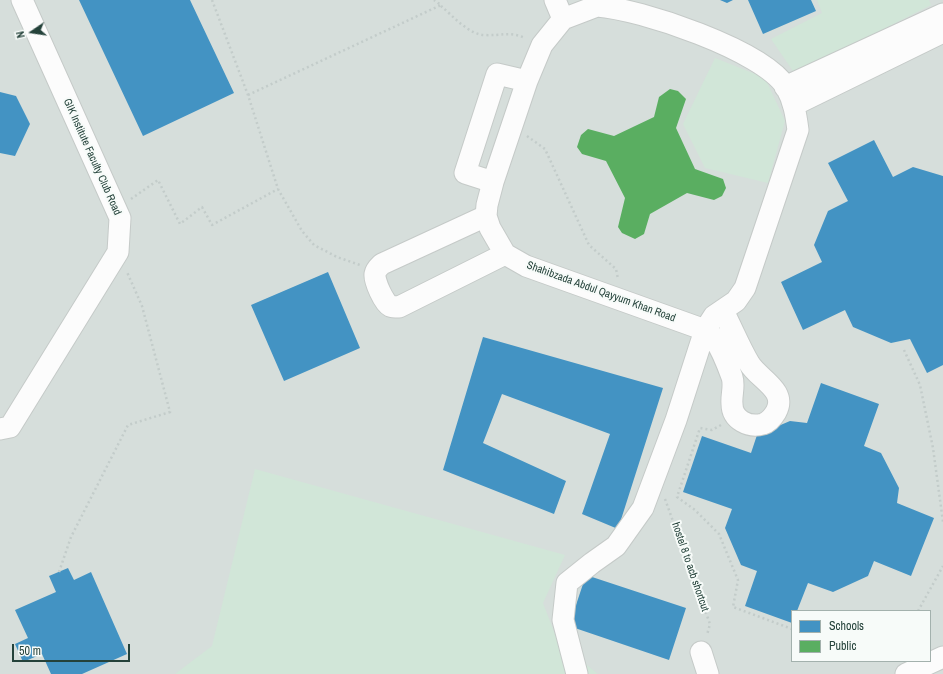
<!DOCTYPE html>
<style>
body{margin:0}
#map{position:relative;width:943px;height:674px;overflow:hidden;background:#e8edeb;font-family:"Archivo Narrow",sans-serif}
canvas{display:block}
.legend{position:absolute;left:791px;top:610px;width:140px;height:52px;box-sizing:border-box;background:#f7fbf9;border:1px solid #a3b1ad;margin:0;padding:5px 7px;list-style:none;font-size:12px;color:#24423a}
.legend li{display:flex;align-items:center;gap:8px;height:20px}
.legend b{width:20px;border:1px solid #a3b1ad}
.north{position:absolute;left:12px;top:12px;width:40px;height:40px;-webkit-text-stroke:3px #f7fbf9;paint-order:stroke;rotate:257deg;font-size:11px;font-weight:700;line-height:16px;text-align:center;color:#24423a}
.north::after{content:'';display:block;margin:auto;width:14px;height:18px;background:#24423a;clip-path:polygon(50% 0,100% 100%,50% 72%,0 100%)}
.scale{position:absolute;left:12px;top:644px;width:118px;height:18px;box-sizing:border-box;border:2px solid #24423a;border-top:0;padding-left:5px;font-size:12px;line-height:14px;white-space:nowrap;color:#24423a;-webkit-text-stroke:3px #f7fbf9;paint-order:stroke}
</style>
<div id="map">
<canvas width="943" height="674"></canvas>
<ul class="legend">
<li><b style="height:11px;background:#4393c3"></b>Schools</li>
<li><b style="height:11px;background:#5aae61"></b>Public</li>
</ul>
<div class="north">N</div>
<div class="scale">50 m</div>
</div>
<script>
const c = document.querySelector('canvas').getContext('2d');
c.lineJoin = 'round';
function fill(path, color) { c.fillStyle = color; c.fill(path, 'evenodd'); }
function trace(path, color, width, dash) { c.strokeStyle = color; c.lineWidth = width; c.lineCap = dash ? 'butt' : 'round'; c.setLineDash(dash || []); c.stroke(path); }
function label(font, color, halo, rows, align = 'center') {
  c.font = font + ' "Archivo Narrow",sans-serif'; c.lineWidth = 4; c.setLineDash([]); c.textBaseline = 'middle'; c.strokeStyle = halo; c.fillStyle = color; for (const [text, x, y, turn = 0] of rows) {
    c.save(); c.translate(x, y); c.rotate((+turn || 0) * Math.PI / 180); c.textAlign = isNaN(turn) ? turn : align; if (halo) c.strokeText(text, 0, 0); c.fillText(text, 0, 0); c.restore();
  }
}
fill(new Path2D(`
 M0 0H943V674H0ZM792 611H930V661H792Z`), '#d6dedb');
fill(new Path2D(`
 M817 0H929L931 5 795 74 771 39 822 13Z
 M715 58 765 78 785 121 768 183 705 168 683 124Z
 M255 469 565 555 543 603 558 642 598 674H175L212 646Z`), '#d1e6d8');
fill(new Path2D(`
 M79 0H190L234 93 143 136Z
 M720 0H733L727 3Z
 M748 0H811L816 11 763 34Z
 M0 92 16 96 30 124 15 156 0 153Z
 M874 140 893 177 913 167 943 176V365L927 373 910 339 891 343 853 327 845 310 803 330 781 282 822 262 814 245 828 211 848 201 828 163Z
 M328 272 360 348 284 381 251 305Z
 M483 337 663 388 618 529 582 514 610 434 502 394 483 443 566 481 554 514 443 470Z
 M821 383 879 404 864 446 881 453 899 488 897 503 934 518 911 576 874 561 868 576 833 592 808 583 797 611H792V623L745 606 757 571 741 565 725 528 732 509 683 492 702 436 751 453 757 435 790 421 807 423Z
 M68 568 74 580 91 572 127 654 82 674H51L42 654 23 662 15 644 28 638 15 610 56 592 49 576Z
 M586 575 686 608 669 660 569 626Z`), '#4393c3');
fill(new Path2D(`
 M670 89 678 91 686 99 676 128 695 169 723 179 726 188 722 196 714 200 687 193 650 214 644 234 635 239 622 233 618 227 625 198 606 161 582 154 577 147 581 135 588 129 614 136 654 117 659 97Z`), '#5aae61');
const minor = new Path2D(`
 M555 0 563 19
 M597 6C640 9 763 50 786 87 794 101 796 115 798 130L745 288 736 301 714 316 705 330 526 266 505 254 490 228 486 216 487 205 493 182 527 81 542 45 563 19Z
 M785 87 943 14
 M794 105 943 32
 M493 182 465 173 497 74 527 81
 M486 216 382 264C379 267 376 269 375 274 374 281 384 303 390 306 393 307 396 307 399 307L505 254
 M0 429 10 427 118 252 120 218 22 0
 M701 652 708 674
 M577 674 563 620 567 583 592 563 616 546 643 508 676 420 705 330C708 332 712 335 714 338 720 347 728 366 732 377 735 386 731 395 732 404 732 420 749 428 763 424 769 422 773 417 776 412 788 390 758 379 749 363 739 346 732 328 723 311
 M906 674 943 657`);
trace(minor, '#c5cac8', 23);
trace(new Path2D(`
 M212 0 248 95 278 189 302 231 314 245 337 257 360 265
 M441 6C453 16 469 35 485 35 501 36 510 31 525 38
 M248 95 441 5 434 0
 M527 136 545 149 589 245 616 269 618 279
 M131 199 158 180 180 224 202 207 212 225 278 189
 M904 350 920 385 933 448 943 522
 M721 425 712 430 700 428 677 497 695 510 719 534 738 580 733 607 792 629
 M665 499 710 624 707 635
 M59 572 71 537 128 425 170 412 142 306 127 272
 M918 611 943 566`), '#c3ccca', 2.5, [2, 3]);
trace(minor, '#fcfcfc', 21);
label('11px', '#24423a', '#f7fbf9', [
 ["GIK Institute Faculty Club Road",92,157,66],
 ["Shahibzada Abdul Qayyum Khan Road",601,292,20],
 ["hostel 8 to acb shortcut",690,567,71]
]);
</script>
